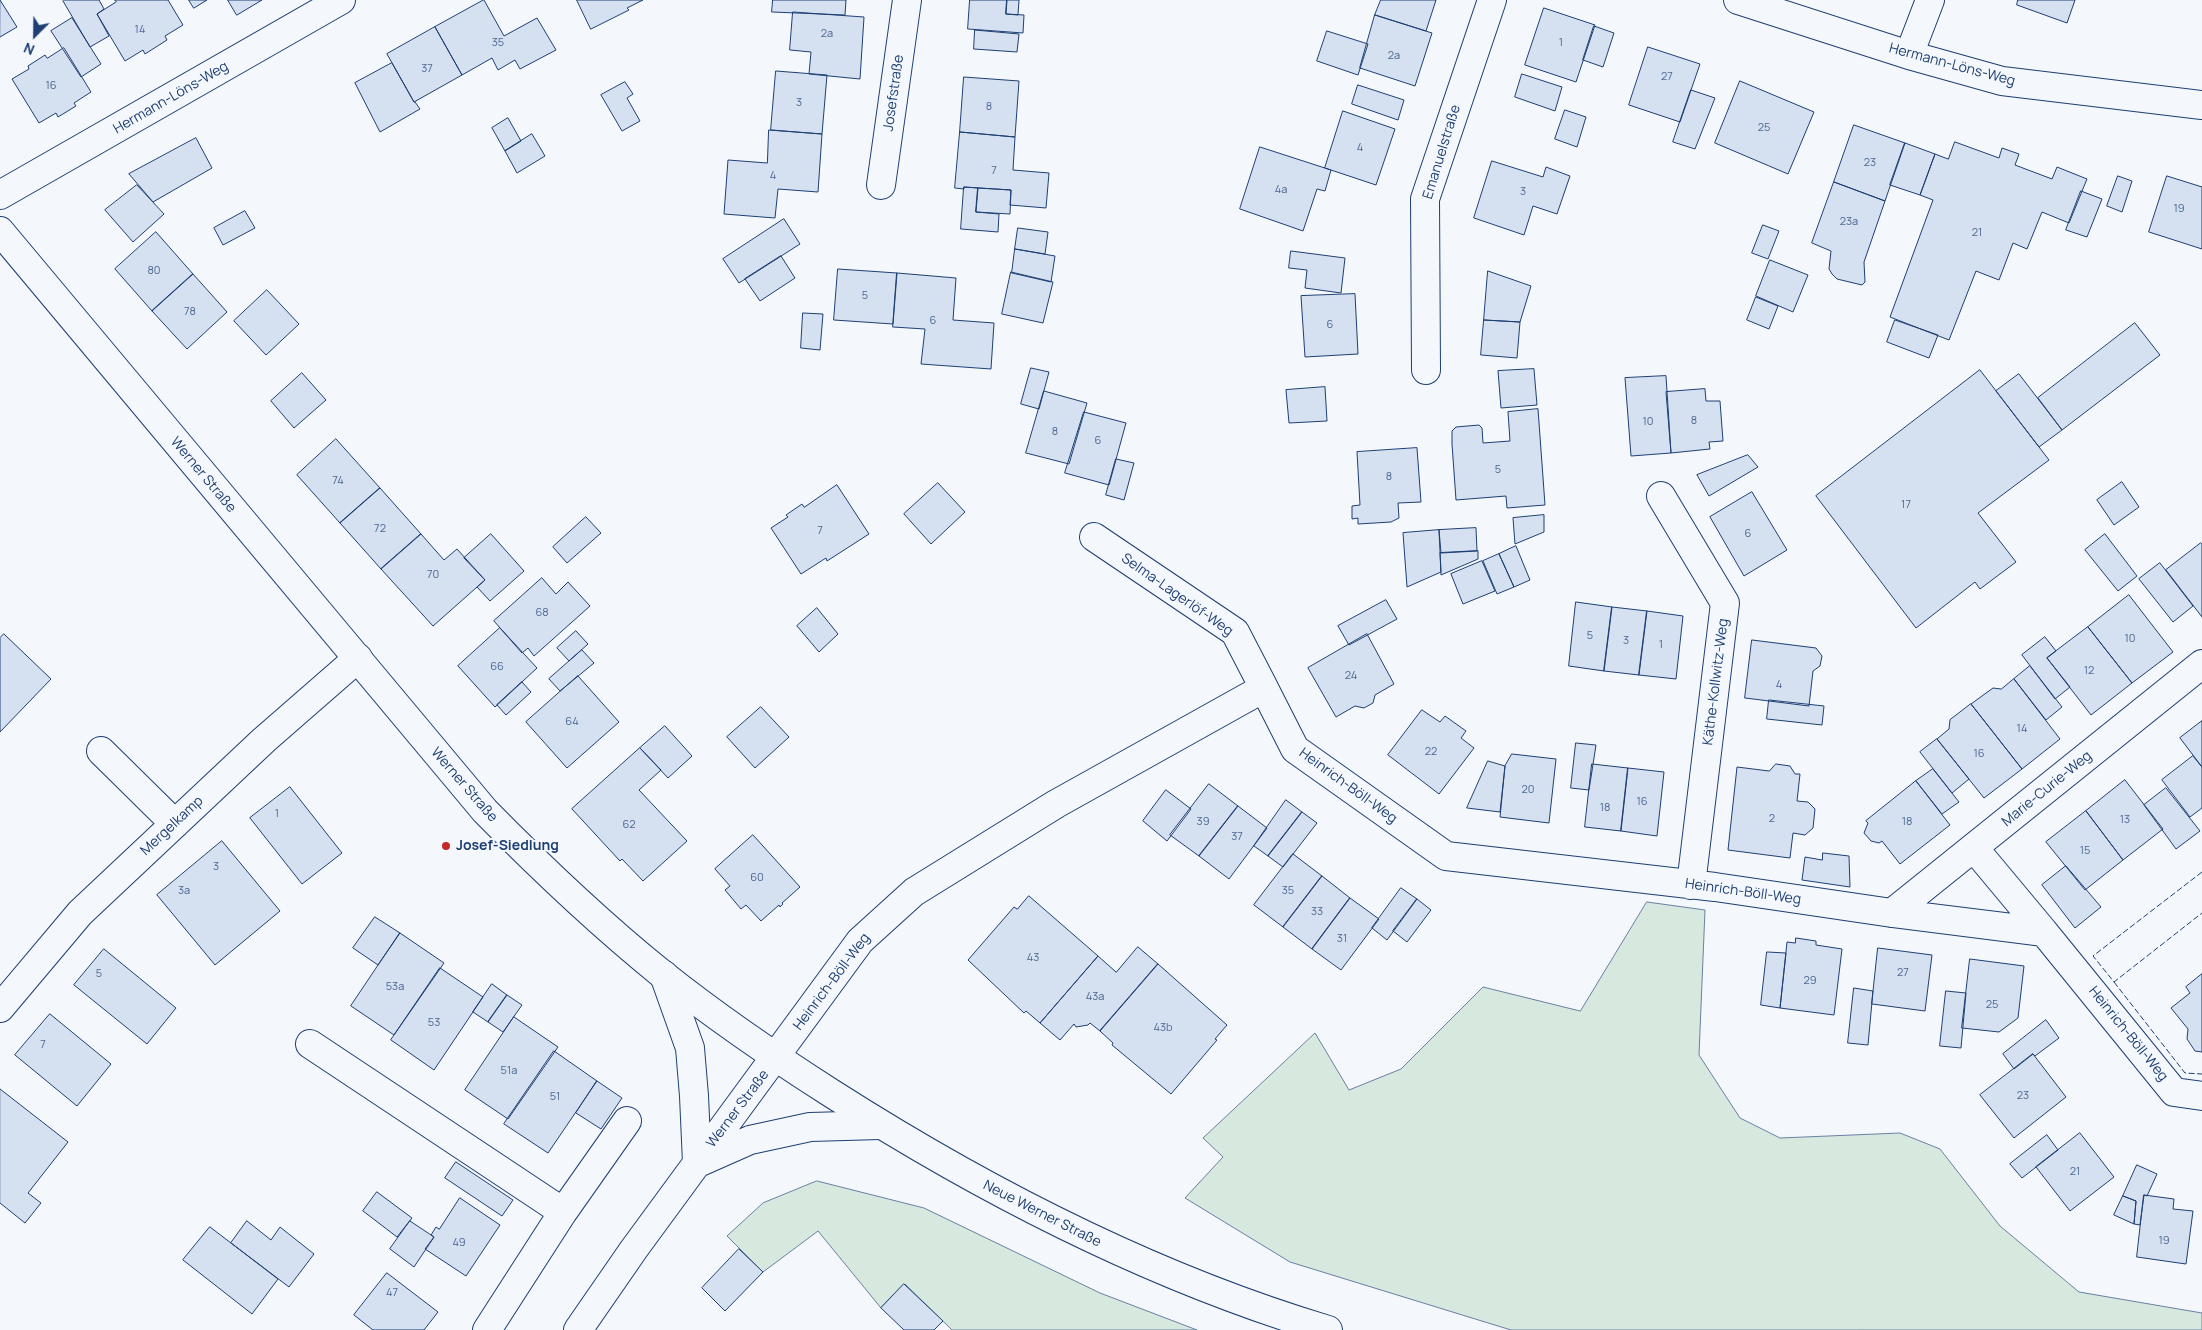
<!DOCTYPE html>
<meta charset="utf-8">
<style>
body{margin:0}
#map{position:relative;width:2202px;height:1330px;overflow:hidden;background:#f4f7fb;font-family:Manrope,sans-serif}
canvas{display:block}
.north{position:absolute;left:10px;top:10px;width:50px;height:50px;-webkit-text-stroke:4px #f4f7fb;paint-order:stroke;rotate:203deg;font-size:14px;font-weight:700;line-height:20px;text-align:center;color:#1d3f73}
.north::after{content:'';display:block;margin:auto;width:18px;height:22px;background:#1d3f73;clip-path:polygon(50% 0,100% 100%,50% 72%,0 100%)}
</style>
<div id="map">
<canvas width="2202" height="1330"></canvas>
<div class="north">N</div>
</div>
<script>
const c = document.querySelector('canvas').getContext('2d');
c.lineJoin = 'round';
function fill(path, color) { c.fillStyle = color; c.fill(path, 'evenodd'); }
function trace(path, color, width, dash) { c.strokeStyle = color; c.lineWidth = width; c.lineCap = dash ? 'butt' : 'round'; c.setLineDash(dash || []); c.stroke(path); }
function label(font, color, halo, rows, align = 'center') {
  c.font = font + ' Manrope,sans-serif'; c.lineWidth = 4; c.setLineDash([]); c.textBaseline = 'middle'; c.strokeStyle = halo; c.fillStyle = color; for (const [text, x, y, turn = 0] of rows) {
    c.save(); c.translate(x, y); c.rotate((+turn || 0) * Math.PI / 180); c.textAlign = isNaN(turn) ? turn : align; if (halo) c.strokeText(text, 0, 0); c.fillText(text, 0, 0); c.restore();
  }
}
const green = new Path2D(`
 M1647 902 1705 910 1699 1055 1740 1118 1780 1138 1900 1133 1940 1149 2000 1226 2079 1292 2202 1313V1330H1511L1290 1262 1185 1198 1223 1157 1203 1138 1315 1033 1349 1090 1401 1069 1483 987 1580 1011Z
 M817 1181 924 1208 1100 1293 1197 1330H952L905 1284 881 1308 818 1231 763 1272 727 1236 763 1203Z`);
fill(green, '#d7e8df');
trace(green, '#687fa3', 1);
const building = new Path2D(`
 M0 0 17 27 0 37Z
 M64 0H99L104 9 97 14 109 36 90 47 63 1Z
 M115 0H168L183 25 165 36 167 40 145 54 143 50 125 61 97 14 116 2Z
 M189 0H207L194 8Z
 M228 0H262L237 15Z
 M484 0 504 36 537 18 556 50 520 69 515 60 498 70 492 58 462 75 435 27Z
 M577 0H643L627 8 629 10 591 29Z
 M773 0H846L845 15 772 12Z
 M970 0H1007L1006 14 1024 15 1023 33 968 29Z
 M1007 0H1019L1018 15 1006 14Z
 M1381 0H1436L1426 31 1375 15Z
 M2018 0H2075L2067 23 2017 5Z
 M1544 8 1595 25 1576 82 1525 65Z
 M793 12 864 17 860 79 809 74 811 52 790 50Z
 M1375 15 1432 33 1415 86 1360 68Z
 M72 18 101 64 81 77 51 31Z
 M1594 26 1614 33 1603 67 1583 60Z
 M435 27 462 75 414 102 387 54Z
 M975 30 1019 34 1017 52 974 49Z
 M1327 31 1368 44 1358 75 1317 61Z
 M1648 47 1700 64 1680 122 1629 105Z
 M64 48 91 92 74 103 76 106 58 117 56 113 39 123 12 79 29 69 28 66 45 55 47 58Z
 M392 63 414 102H415L420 109 380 132 355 83Z
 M776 71 827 75 822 134 771 130Z
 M1522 74 1562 87 1555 111 1515 97Z
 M964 77 1019 81 1015 137 960 132Z
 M1740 81 1814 112 1788 174 1715 143Z
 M625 82 633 94 627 98 640 121 622 131 601 95Z
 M1358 85 1404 100 1398 120 1352 104Z
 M1691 90 1715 98 1695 149 1673 142Z
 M1565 110 1586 117 1577 147 1555 139Z
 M1343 111 1395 129 1376 185 1325 168Z
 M508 118 521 141 505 151 492 128Z
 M1854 125 1905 143 1885 201 1834 182Z
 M769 130 822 134 818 192 778 189 775 218 724 214 728 160 767 163Z
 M960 132 1015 137 1013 170 1049 173 1046 208 1010 205 1011 190 964 187V189L955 188Z
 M532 134 545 156 517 173 505 151Z
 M196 138 212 168 153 202 129 174Z
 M1955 142 1999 158 2002 148 2019 154 2015 165 2052 179 2057 167 2087 179 2069 223 2042 212 2027 249 2013 243 1999 280 1976 271 1949 340 1890 317 1933 200 1920 195 1935 154 1948 159Z
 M1905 143 1935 154 1920 195 1890 185Z
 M1260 147 1331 170 1325 191 1317 189 1303 231 1240 209Z
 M1492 161 1543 177 1546 167 1570 176 1557 214 1533 206 1524 235 1474 218Z
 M2118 176 2132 181 2122 212 2107 206Z
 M2167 176 2202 187V249L2149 232Z
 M1834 182 1885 201 1864 262 1865 282 1862 285 1837 279 1832 274 1829 269 1831 251 1812 243Z
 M137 185 164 214 133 242 105 210Z
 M964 187 978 188 976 212 999 214 998 232 961 229Z
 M978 188 1011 190 1010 214 976 212Z
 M2081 191 2102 199 2087 237 2066 230Z
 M245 211 255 228 223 245 214 228Z
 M784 219 800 244 739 283 723 259Z
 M1763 225 1779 231 1768 259 1752 253Z
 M1018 228 1048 232 1045 254 1015 249Z
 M156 232 193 274 152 311 115 269Z
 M1015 249 1055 256 1051 282 1012 273Z
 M1291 251 1345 258 1341 293 1305 288 1307 270 1289 268Z
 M781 256 795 278 760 301 745 279Z
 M1770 260 1808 275 1793 312 1756 296Z
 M838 269 897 273 893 324 834 320Z
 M1488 271 1531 286 1520 322 1484 320Z
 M1011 272 1053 282 1043 323 1002 314Z
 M897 273 956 278 953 320 994 323 991 369 921 364 925 329 893 327Z
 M193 274 227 312 187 349 152 311Z
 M267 290 299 324 266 355 234 321Z
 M1355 294 1358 354 1305 357 1301 296Z
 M1756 297 1778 306 1769 329 1747 320Z
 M803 313 823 314 820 350 801 348Z
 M1484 320 1520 322 1517 358 1481 355Z
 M1895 320 1938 335 1929 358 1887 342Z
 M2135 323 2160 355 2062 430 2038 398Z
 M1031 368 1049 372 1039 409 1021 404Z
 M1534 369 1537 405 1501 408 1498 371Z
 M1980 370 2049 460 1978 513 2016 562 1980 589 1975 582 1916 628 1816 496Z
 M302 373 326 400 294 428 271 401Z
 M2019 374 2062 430 2039 447 1996 391Z
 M1666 376 1671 453 1631 456 1625 378Z
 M1325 387 1327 421 1289 423 1286 390Z
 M1705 389 1706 401H1720L1723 441 1709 442 1710 449 1671 453 1666 392Z
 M1044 391 1087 403 1069 464 1026 453Z
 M1538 409 1545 505 1507 508 1506 496 1456 500 1452 444V431L1456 427 1479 425 1482 428 1483 443 1510 441 1508 412Z
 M1084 412 1126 423 1109 485 1065 473Z
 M336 439 380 488 340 523 297 475Z
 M1417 448 1421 502 1398 503 1399 518 1391 522 1358 524V518L1352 519V506L1360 505 1357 452Z
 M1748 455 1758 467 1709 496 1697 475Z
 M1116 459 1134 463 1124 500 1106 495Z
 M2122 482 2139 507 2114 525 2097 500Z
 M938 483 965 512 931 544 904 514Z
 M837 485 869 534 827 561 826 558 801 574 771 528 788 517 786 515 802 504 804 507Z
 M380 488 421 534 381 569 340 523Z
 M1752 492 1787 550 1744 576 1710 517Z
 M1544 515V532L1515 544 1513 518Z
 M586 517 601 533 567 563 553 547Z
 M1476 528 1477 551 1441 553 1439 530Z
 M1439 530 1441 572 1407 587 1403 533Z
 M421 534 444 560 457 549 485 580 433 626 381 569Z
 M491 534 524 571 490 601 477 587 485 580 464 558Z
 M2105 534 2137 576 2118 591 2085 550Z
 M2201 543 2202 544V617L2166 570Z
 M1516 546 1530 580 1514 587 1499 554Z
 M1478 551V559L1441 575 1440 553Z
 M1499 554 1514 587 1497 594 1483 561Z
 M1482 561 1495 591 1463 604 1451 574Z
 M2160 563 2193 606 2173 622 2139 579Z
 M542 578 556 594 568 582 590 606 534 656 528 648 522 653 494 621Z
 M2129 595 2173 652 2132 683 2088 627Z
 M1386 600 1397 619 1349 645 1338 626Z
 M1576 602 1612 607 1604 671 1569 666Z
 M1612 607 1647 611 1639 675 1604 671Z
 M817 608 838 634 819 652 797 626Z
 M1647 611 1683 616 1676 679 1639 675Z
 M2088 627 2132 683 2091 715 2047 658Z
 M500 628 537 668 495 707 458 666Z
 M576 631 588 644 569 661 557 648Z
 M4 634 51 679 0 732V638Z
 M1367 634 1394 684 1375 695 1373 703 1364 708 1355 706 1336 717 1308 668Z
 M2045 637 2056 651 2047 658 2070 687 2055 699 2022 655Z
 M1752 640 1816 648 1822 656 1820 666 1813 671 1809 706 1745 698Z
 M582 650 594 663 560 691 549 679Z
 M2030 666 2062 707 2046 720 2014 679Z
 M578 676 619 722 567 768 526 722Z
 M2014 679 2060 739 2022 769 1971 704 1993 688 2001 689Z
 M522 682 531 692 506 715 497 705Z
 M1769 700 1824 706 1822 725 1767 719Z
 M1971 704 2022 769 1984 798 1937 739 1949 729 1950 720Z
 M761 707 789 737 755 768 727 737Z
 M1422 710 1440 722 1445 716 1466 731 1461 738 1474 748 1439 794 1388 755Z
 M2202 721V767L2180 738Z
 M665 726 692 756 668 778 640 748Z
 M1937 739 1969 779 1952 793 1920 752Z
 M1576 743 1596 745 1589 790 1571 788Z
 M640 748 661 770 639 790 687 841 643 881 622 859 620 861 572 809Z
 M1512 754 1556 759 1549 823 1500 817 1505 766Z
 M2193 756 2202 767V808L2190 817 2162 780Z
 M1488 761 1505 766 1500 812 1467 808Z
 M1592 764 1628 768 1621 831 1585 827Z
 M1776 764 1790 766 1795 774H1800L1797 801 1808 802 1815 809 1813 828 1805 835 1793 833 1790 858 1728 850 1737 767 1769 771Z
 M1628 768 1664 772 1657 836 1621 831Z
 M1933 769 1959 802 1942 814 1916 781Z
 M2125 780 2163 829 2123 860 2086 811Z
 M1916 781 1950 825 1900 864 1882 841 1879 843 1871 841 1864 833 1868 823 1866 821Z
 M1209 784 1238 806 1199 856 1170 835Z
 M290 787 342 853 302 884 250 818Z
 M2166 788 2200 831 2176 849 2144 805Z
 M1166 790 1191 809 1167 841 1143 821Z
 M1286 800 1302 812 1268 856 1254 846Z
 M1238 806 1267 828 1229 879 1199 856Z
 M2086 811 2123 860 2085 890 2046 842Z
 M1302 812 1317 823 1283 867 1268 856Z
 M753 835 800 887 782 903 783 904 780 907 779 905 761 921 746 905 741 909 725 890 730 886 715 869Z
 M222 841 280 911 215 965 157 895Z
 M1823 853 1849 856 1850 887 1802 880 1805 857 1822 860Z
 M1293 854 1322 876 1283 927 1254 905Z
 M2066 866 2101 907 2075 928 2042 885Z
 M1322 876 1350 898 1312 949 1283 927Z
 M1401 888 1417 899 1387 940 1372 928Z
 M1029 896 1098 956 1040 1023 1026 1011 1024 1013 968 960 1014 907 1017 909Z
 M1350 898 1379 919 1341 970 1312 949Z
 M1417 899 1431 910 1407 942 1393 931Z
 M375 917 400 933 378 965 353 948Z
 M400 933 444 963 394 1035 351 1006Z
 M1796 938 1816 941V945L1842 949 1834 1015 1780 1008 1787 942 1795 943Z
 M1138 947 1158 964 1100 1031 1090 1023 1088 1025 1076 1027 1074 1024 1060 1040 1040 1023 1098 956 1116 972Z
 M1878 948 1932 955 1925 1011 1872 1004Z
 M104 949 176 1008 147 1044 74 985Z
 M1767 952 1786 953 1780 1008 1761 1005Z
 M1970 959 2024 966 2018 1018 1999 1032 1962 1028Z
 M1158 964 1227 1025 1215 1039 1217 1040 1171 1094 1112 1045 1113 1043 1100 1031Z
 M440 968 483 997 434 1070 391 1040Z
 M2202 974V1052L2195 1051 2187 1039 2188 1029 2171 1008 2190 993 2186 987Z
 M492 984 507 995 488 1022 473 1012Z
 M1854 988 1873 991 1868 1045 1848 1043Z
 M1946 991 1966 993 1961 1048 1940 1046Z
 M507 995 522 1005 503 1032 488 1022Z
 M50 1014 111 1064 77 1106 15 1055Z
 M514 1017 558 1047 508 1119 465 1090Z
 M2046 1020 2059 1038 2035 1056 2033 1054 2014 1069 2003 1054Z
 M554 1051 597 1081 548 1153 504 1124Z
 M2033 1054 2066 1097 2014 1138 1980 1095Z
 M597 1081 622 1098 601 1129 576 1113Z
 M0 1089 68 1142 28 1193 41 1203 25 1223 0 1203Z
 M2080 1133 2114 1177 2070 1211 2036 1167Z
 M2047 1135 2058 1150 2022 1178 2010 1164Z
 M456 1162 513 1200 502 1216 445 1178Z
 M2137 1165 2157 1174 2147 1196 2144 1195 2140 1225 2134 1224 2136 1201 2123 1196Z
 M377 1192 412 1218 397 1237 363 1211Z
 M2144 1195 2174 1199 2173 1209 2193 1211 2186 1264 2137 1257Z
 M2123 1196 2136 1201 2134 1224 2114 1215Z
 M460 1198 500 1225 466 1276 425 1249 434 1237 431 1235 436 1227 439 1229Z
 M247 1221 271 1240 280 1227 314 1254 289 1287 231 1243Z
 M410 1221 434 1237 414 1267 390 1249Z
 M210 1227 278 1279 252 1314 183 1260Z
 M739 1249 763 1272 725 1311 702 1288Z
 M387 1273 438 1312 424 1330H373L354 1315Z
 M904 1284 943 1321 934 1330H904L881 1308Z`);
fill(building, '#d5e0f0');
trace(building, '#1d3f73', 1);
const minor = new Path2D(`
 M1738 0 1909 55 2002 81 2202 105
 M1909 55 1930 0
 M881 185 907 0
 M0 195 341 0
 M1426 370 1425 199 1492 0
 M1661 496 1725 603 1691 885
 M1094 537 1235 632 1264 688
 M101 751 175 824
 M1974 848 2044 932
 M1892 913 2202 664
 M664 975 690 1048 694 1096 697 1163
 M0 1008 80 913 264 740 358 658
 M310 1044 563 1212
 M698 1163 750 1140 810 1127 880 1125
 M487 1330 563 1212 627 1121
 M578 1330 634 1249 860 941 914 892 1056 804 1264 688 1295 749 1446 856 1715 887 1892 913 2044 932 2174 1092 2202 1096`);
const major = new Path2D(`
 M0 231 485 811C542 869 600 924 662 974 716 1017 773 1056 831 1093 986 1192 1151 1277 1328 1330`);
trace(minor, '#1d3f73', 30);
trace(major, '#1d3f73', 30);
trace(minor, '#f4f7fb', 28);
trace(major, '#f4f7fb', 28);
trace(new Path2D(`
 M2202 872 2093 956 2114 982 2202 913
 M2114 982 2185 1073 2202 1074`), '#1d3f73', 1, [6, 2.5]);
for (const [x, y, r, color] of [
 [446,846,5,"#c62828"]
]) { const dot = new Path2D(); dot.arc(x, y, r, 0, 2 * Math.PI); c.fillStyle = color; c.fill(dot); trace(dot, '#f4f7fb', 2); }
label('11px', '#4b6792', null, [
 ["14",140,30],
 ["2a",827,34],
 ["35",498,43],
 ["1",1561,43],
 ["2a",1394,56],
 ["37",427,69],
 ["27",1667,77],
 ["16",51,86],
 ["3",799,103],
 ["8",989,107],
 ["25",1764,128],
 ["4",1360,148],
 ["23",1870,163],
 ["7",994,171],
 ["4",773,176],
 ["4a",1281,190],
 ["3",1523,192],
 ["19",2179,209],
 ["23a",1849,222],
 ["21",1977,233],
 ["80",154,271],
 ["5",865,296],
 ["78",190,312],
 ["6",933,321],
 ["6",1330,325],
 ["8",1694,421],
 ["10",1648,422],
 ["8",1055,432],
 ["6",1098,441],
 ["5",1498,470],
 ["8",1389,477],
 ["74",338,481],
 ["17",1906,505],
 ["72",380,529],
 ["7",820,531],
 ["6",1748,534],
 ["70",433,575],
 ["68",542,613],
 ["5",1590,636],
 ["10",2130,639],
 ["3",1626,641],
 ["1",1661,645],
 ["66",497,667],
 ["12",2089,671],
 ["24",1351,676],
 ["4",1779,685],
 ["64",572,722],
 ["14",2022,729],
 ["22",1431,752],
 ["16",1979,754],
 ["20",1528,790],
 ["16",1642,802],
 ["18",1605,808],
 ["1",277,814],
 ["2",1772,819],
 ["13",2125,820],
 ["39",1203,822],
 ["18",1907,822],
 ["62",629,825],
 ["37",1237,837],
 ["15",2085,851],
 ["3",216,867],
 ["60",757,878],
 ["3a",184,891],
 ["35",1288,891],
 ["33",1317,912],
 ["31",1342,939],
 ["43",1033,958],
 ["27",1903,973],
 ["5",99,974],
 ["29",1810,981],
 ["53a",395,987],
 ["43a",1095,997],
 ["25",1992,1005],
 ["53",434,1023],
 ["43b",1163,1028],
 ["7",43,1045],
 ["51a",509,1071],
 ["23",2023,1096],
 ["51",555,1097],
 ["21",2075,1172],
 ["19",2164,1241],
 ["49",459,1243],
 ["47",392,1293]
]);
label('14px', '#1d3f73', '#f4f7fb', [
 ["Hermann-Löns-Weg",1952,65,15],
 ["Josefstraße",894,93,-82],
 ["Hermann-Löns-Weg",171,98,-30],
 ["Emanuelstraße",1442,152,-73],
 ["Werner Straße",203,475,50],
 ["Selma-Lagerlöf-Weg",1177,595,35],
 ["Käthe-Kollwitz-Weg",1716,682,-83],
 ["Werner Straße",464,785,49],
 ["Heinrich-Böll-Weg",1348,786,36],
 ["Marie-Curie-Weg",2047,789,-39],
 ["Mergelkamp",172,826,-43],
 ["Heinrich-Böll-Weg",1743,892,8],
 ["Heinrich-Böll-Weg",832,982,-53],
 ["Heinrich-Böll-Weg",2128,1034,51],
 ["Werner Straße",738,1109,-53],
 ["Neue Werner Straße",1042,1214,27]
]);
label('bold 14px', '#1d3f73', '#f4f7fb', [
 ["Josef-Siedlung",456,846]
], 'left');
</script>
